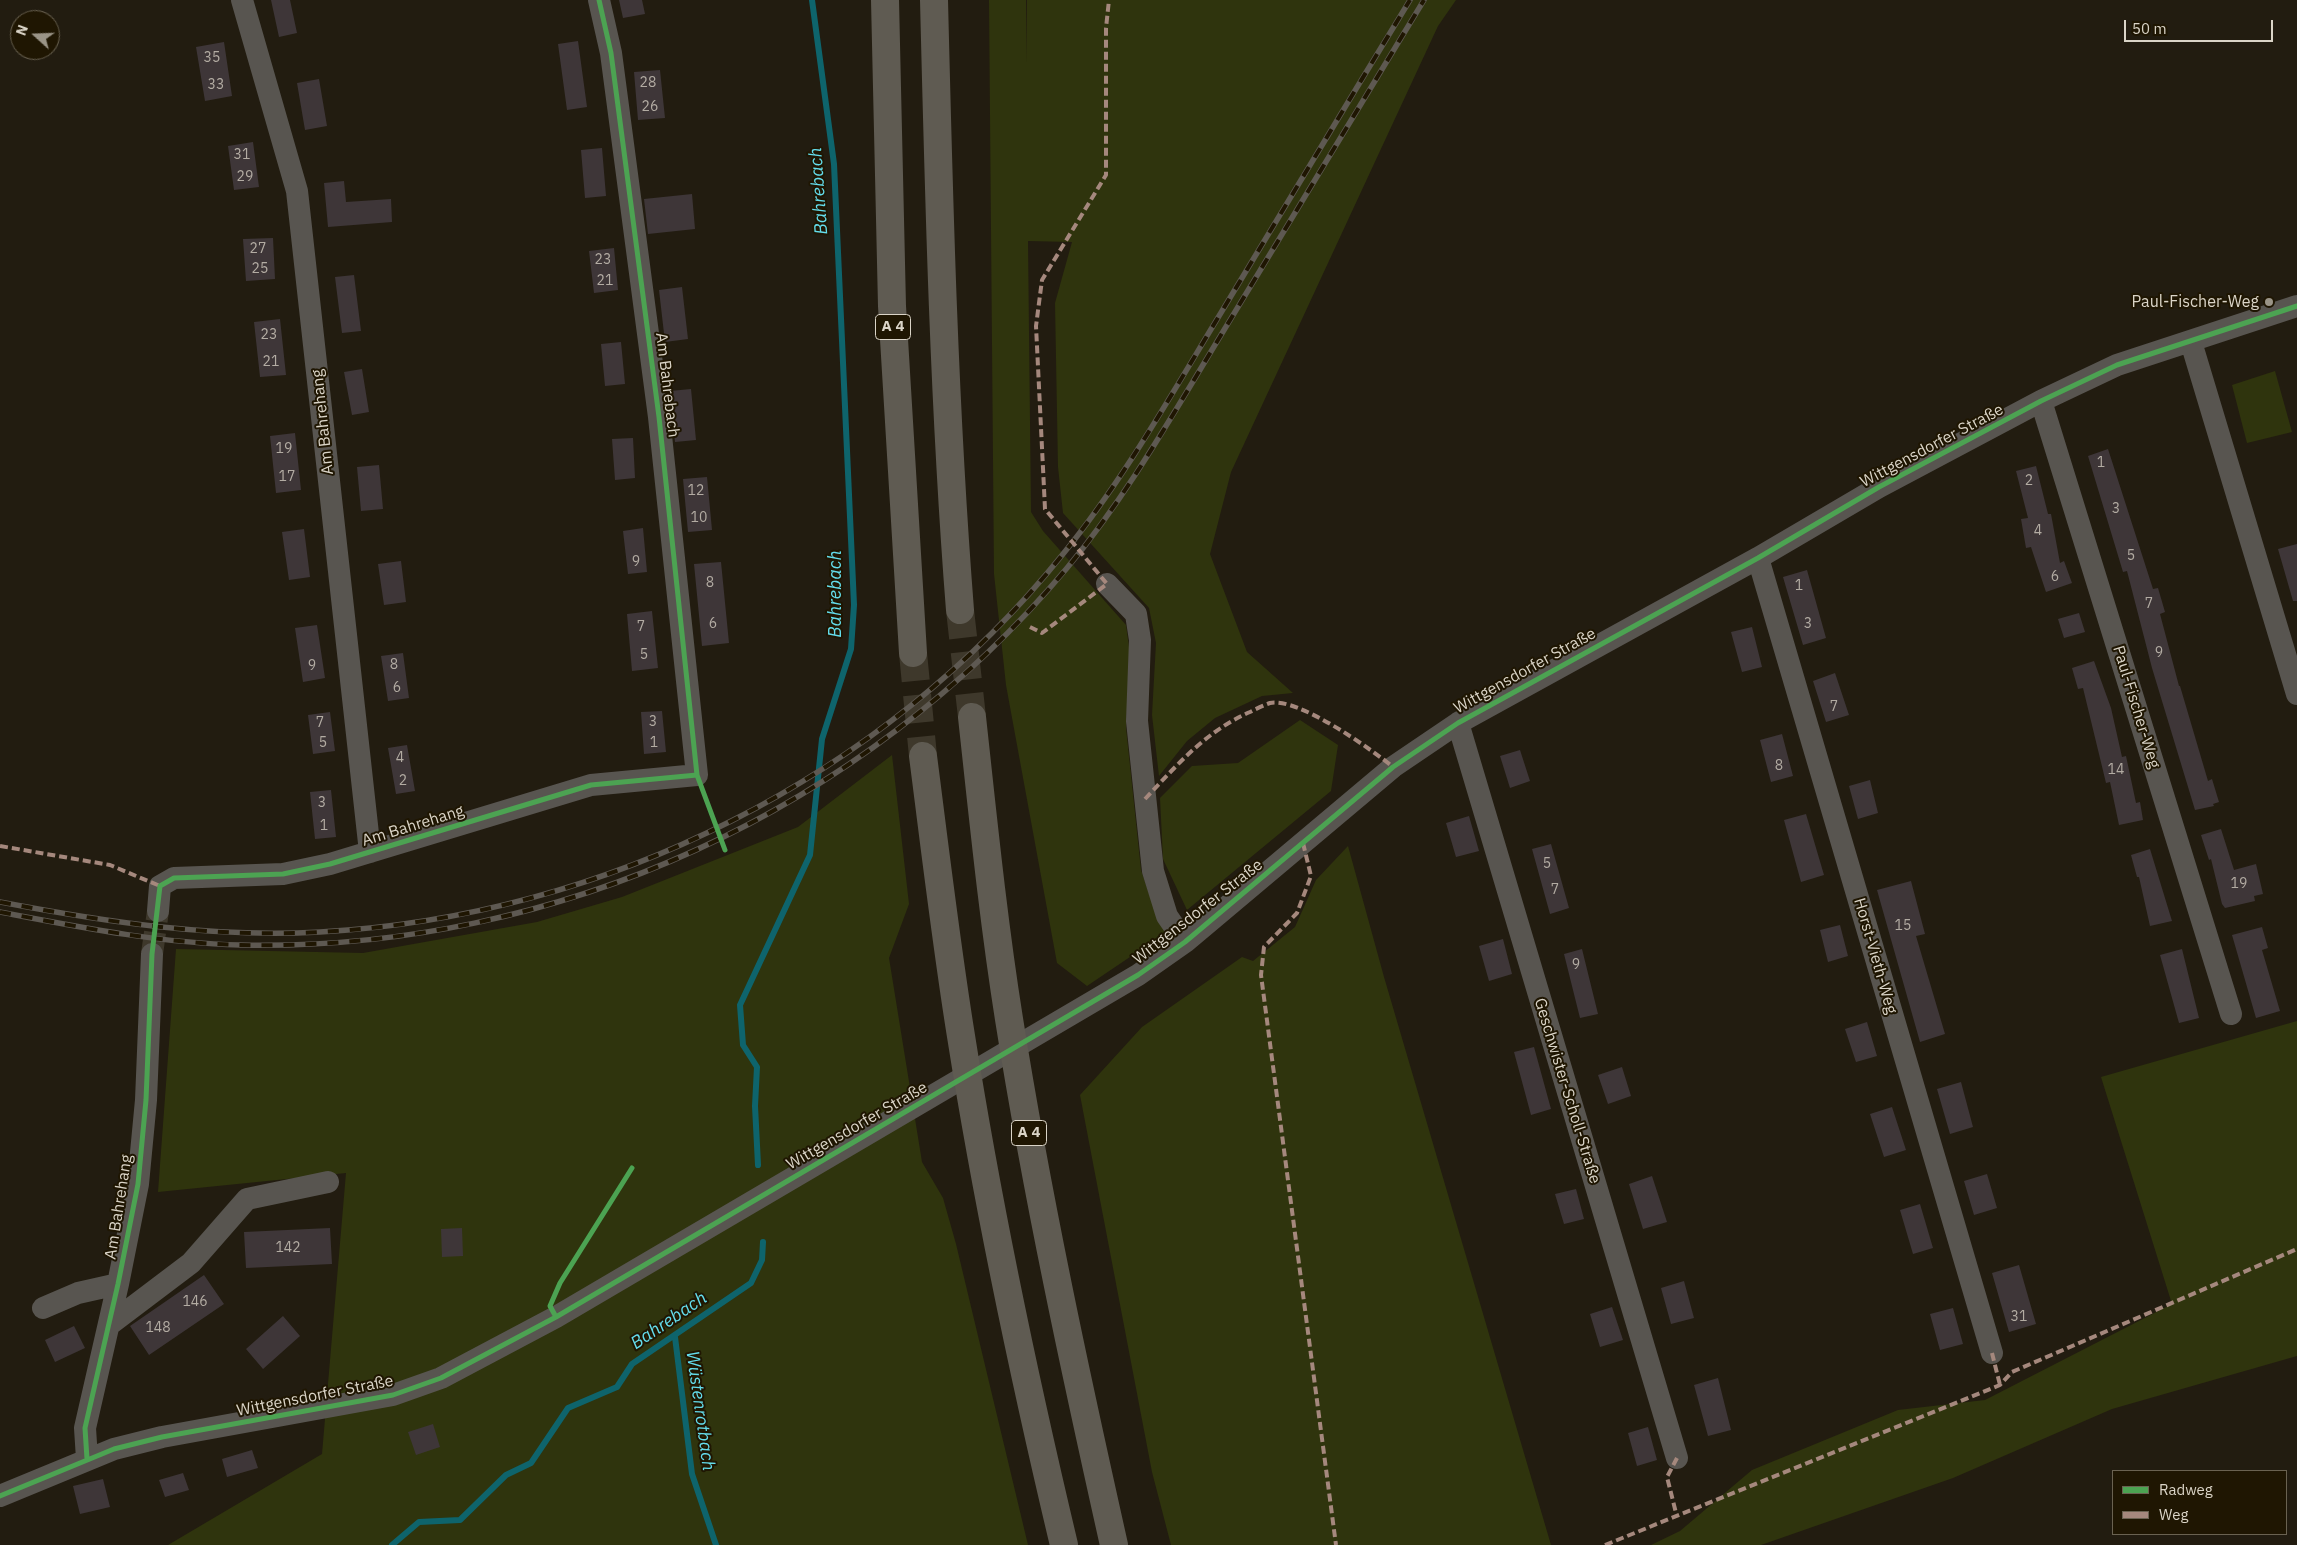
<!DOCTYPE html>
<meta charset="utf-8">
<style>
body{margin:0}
#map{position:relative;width:2297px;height:1545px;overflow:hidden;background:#221c10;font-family:"IBM Plex Sans",sans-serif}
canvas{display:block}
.legend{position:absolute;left:2112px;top:1470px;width:175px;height:65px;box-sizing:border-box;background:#1f1602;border:1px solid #6a6251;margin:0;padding:6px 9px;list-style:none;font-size:15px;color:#dad4c7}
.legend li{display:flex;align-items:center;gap:10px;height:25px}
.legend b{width:25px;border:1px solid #6a6251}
.north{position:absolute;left:10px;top:10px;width:50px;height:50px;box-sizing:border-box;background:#1f1602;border:1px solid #6a6251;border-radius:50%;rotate:290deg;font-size:14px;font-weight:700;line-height:20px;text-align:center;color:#dad4c7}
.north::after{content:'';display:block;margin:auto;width:18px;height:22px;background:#9a9487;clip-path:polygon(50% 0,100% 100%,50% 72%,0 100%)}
.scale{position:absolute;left:2124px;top:20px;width:149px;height:22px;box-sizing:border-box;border:2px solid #dad4c7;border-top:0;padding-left:6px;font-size:15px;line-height:18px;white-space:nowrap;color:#dad4c7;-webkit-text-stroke:4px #1f1602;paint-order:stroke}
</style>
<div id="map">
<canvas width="2297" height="1545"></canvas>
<ul class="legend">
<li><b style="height:6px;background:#4ca352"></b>Radweg</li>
<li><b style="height:6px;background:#a5887d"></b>Weg</li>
</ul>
<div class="north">N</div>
<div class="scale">50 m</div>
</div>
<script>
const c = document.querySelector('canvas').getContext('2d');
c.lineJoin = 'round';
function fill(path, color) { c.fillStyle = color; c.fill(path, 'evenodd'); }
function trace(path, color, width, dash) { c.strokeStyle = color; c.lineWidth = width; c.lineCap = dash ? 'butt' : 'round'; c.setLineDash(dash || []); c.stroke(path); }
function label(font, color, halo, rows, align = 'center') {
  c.font = font + ' "IBM Plex Sans",sans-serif'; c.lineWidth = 4; c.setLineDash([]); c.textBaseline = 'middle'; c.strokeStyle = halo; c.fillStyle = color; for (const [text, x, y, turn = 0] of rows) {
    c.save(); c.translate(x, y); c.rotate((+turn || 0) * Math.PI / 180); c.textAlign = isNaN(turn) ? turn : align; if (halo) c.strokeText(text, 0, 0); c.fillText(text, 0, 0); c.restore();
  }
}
fill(new Path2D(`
 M989 0H1026L1027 64V0H1456L1438 26 1231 472 1210 554 1247 652 1293 693 1262 696 1215 718 1187 741 1159 776 1152 715 1156 643 1149 608 1063 513 1058 467 1055 303 1072 242 1028 241 1031 512 1043 531 1126 625 1130 654 1126 728 1141 870 1154 908 1167 932 1087 986 1057 963 1006 685 994 574Z
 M2275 371 2292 432 2247 443 2232 385Z
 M1300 720 1338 745 1331 791 1187 910 1163 859 1160 798 1192 766 1238 763Z
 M892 755 909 904 889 958 922 1162 943 1198 956 1244 1028 1545H168L322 1454 346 1173 158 1192 176 949 363 953 537 922 622 897 798 827Z
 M1348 846 1384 977 1551 1545H1171L1152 1472 1080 1095 1142 1027 1242 957 1253 961 1295 927 1316 880Z
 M2297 1021V1356L2112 1409 1953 1478 1761 1545H1651L1680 1531 1752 1470 1898 1410 1985 1400 2172 1304 2101 1077Z`), '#2f340d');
trace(new Path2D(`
 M758 1165 755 1106 757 1067 743 1045 740 1005 810 855 822 739 851 649 854 605 834 164 812 0
 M675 1337 692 1474 716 1545
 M392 1545 419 1522 460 1520 506 1475 531 1463 568 1408 617 1387 632 1364 751 1283 762 1260 763 1242`), '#0e646c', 6);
fill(new Path2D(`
 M271 0H290L297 33 279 37Z
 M619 0H642L645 14 623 18Z
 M578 41 587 107 567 110 558 44Z
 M224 42 232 96 205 101 196 47Z
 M660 70 665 118 638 120 634 72Z
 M319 79 327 126 305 130 297 83Z
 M253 142 259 187 234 190 228 146Z
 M602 148 606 196 585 198 581 150Z
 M344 181 346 202 391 199 392 222 328 227 324 183Z
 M692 194 695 229 648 234 644 199Z
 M273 238 275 279 246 281 243 239Z
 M614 248 618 290 594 293 589 251Z
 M354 275 361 331 342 333 335 277Z
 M682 287 688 339 665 342 659 290Z
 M280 319 286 375 260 377 254 322Z
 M621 342 625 384 605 386 601 344Z
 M362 369 369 412 352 415 344 372Z
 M691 389 696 440 675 442 670 391Z
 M295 433 301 490 276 493 270 436Z
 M633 438 635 478 615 480 612 439Z
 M2108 449 2153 589 2158 588 2165 612 2160 614 2179 686H2180L2208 781 2212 779 2219 802 2213 804 2214 806 2195 810 2152 668 2127 571 2123 572 2088 456Z
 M379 465 383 509 361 511 357 467Z
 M2036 466 2048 514H2051L2060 563 2064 561 2072 583 2046 592 2031 547 2026 548 2021 519 2028 518 2016 471Z
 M707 477 712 530 688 532 683 479Z
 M643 528 647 572 628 574 623 531Z
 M304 529 310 577 289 580 282 532Z
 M2297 544V601H2293L2278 549Z
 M401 561 406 602 384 605 378 564Z
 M721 562 729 643 702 646 694 564Z
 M1807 570 1826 638 1803 645 1783 577Z
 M652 611 658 668 632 671 627 614Z
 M2079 613 2085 632 2064 638 2058 619Z
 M317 625 325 678 303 682 295 628Z
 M1752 627 1762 667 1742 672 1731 632Z
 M403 653 409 698 388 701 381 656Z
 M2094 661 2111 708 2122 757 2126 756 2136 803 2140 802 2143 820 2119 825 2110 782 2106 783 2083 688 2078 689 2072 668Z
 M1835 673 1849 715 1826 722 1813 681Z
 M662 711 666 752 644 754 641 712Z
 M330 712 335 751 313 754 308 715Z
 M1782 734 1793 776 1771 782 1760 740Z
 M407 745 415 791 396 794 388 748Z
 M1520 750 1530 781 1510 788 1500 756Z
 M1870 780 1878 813 1858 819 1849 786Z
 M331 790 336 837 315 839 310 792Z
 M1806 814 1824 875 1801 882 1784 820Z
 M1469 816 1479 851 1456 857 1446 823Z
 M2221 829 2234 870 2256 864 2263 894 2254 896 2255 901 2225 908 2222 904 2211 859 2209 860 2201 835Z
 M1551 844 1569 908 1550 914 1532 849Z
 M2150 849 2172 921 2150 926 2139 877H2137L2131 855Z
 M1911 881 1925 934 1916 936 1945 1034 1920 1042 1877 890Z
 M1840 925 1848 956 1828 962 1820 930Z
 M2262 927 2268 948 2262 950 2280 1011 2256 1018 2232 935Z
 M1503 939 1512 974 1489 981 1479 946Z
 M1582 949 1598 1014 1580 1018 1564 954Z
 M2182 949 2199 1018 2179 1023 2160 955Z
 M1867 1022 1877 1056 1856 1062 1845 1029Z
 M1534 1047 1551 1109 1531 1115 1514 1052Z
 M1622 1067 1631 1096 1608 1104 1598 1075Z
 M1961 1082 1973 1127 1950 1134 1937 1089Z
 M1892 1107 1906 1150 1884 1157 1870 1114Z
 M1987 1174 1997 1208 1974 1215 1964 1181Z
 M1652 1176 1667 1222 1643 1229 1629 1184Z
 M1576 1189 1584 1219 1564 1224 1555 1194Z
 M1920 1204 1933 1248 1913 1254 1900 1210Z
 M330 1228 332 1264 246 1268 244 1232Z
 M462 1228 463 1256 442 1257 441 1229Z
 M2019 1265 2036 1324 2009 1332 1992 1273Z
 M204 1275 224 1304 149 1355 130 1326Z
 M1684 1281 1694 1318 1671 1324 1661 1288Z
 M1612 1307 1623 1340 1600 1347 1590 1314Z
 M1953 1308 1963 1344 1940 1350 1930 1314Z
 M283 1316 300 1336 263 1369 246 1349Z
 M74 1326 85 1348 55 1362 45 1340Z
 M1718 1378 1731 1430 1708 1436 1694 1385Z
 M433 1424 440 1447 416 1455 408 1432Z
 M1648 1427 1657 1460 1637 1466 1628 1433Z
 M252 1450 258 1468 227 1477 222 1459Z
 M183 1473 189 1490 165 1497 159 1480Z
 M103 1479 110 1507 80 1514 73 1486Z`), '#3e3638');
trace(new Path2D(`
 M152 954 158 911`), '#3e382b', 22, [22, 11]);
trace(new Path2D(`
 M960 610 972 717
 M913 653 923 756`), '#3e382b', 28, [28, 14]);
trace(new Path2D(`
 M242 0 297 191 370 852
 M2191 342 2297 694
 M2041 401 2231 1014
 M1758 558 1992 1353
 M1107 584 1136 614 1140 640 1137 721 1153 871 1167 916 1185 942
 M1458 723 1677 1458
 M158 911 160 886 174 878 283 874 330 864 591 785 697 775 659 417 611 53 599 0
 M43 1308 78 1293 118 1284
 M109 1325 191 1263 247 1199 328 1182
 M87 1459 85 1428 118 1284 138 1184 146 1100 152 954
 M0 1496 114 1449 162 1437 393 1395 441 1378 556 1317 1138 975 1185 942 1393 767 1458 723 1758 558 1879 487 2041 401 2117 365 2297 306`), '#585550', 22);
trace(new Path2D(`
 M885 0 892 306 913 653
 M934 0C939 204 944 407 960 610
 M972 717C983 818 993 918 1009 1019 1037 1195 1075 1371 1114 1545
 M923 756C935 849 946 943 961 1036 988 1207 1024 1377 1064 1545`), '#5f5b52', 28);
const rail = new Path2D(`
 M0 902C105 922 213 938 320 932 605 917 884 777 1063 554 1123 480 1170 397 1219 316 1283 210 1346 105 1410 0
 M0 912C79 927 159 943 240 945 557 952 864 810 1067 568 1127 496 1173 414 1221 335 1289 223 1356 112 1424 0`);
trace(rail, '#5e5952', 5.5);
trace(rail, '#1f1602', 4, [11]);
trace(new Path2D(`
 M1030 627 1042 633 1107 584 1045 509 1036 326 1042 280 1106 175V28L1109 0
 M1145 799C1177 765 1206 731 1250 712 1256 709 1264 705 1270 703 1298 697 1371 749 1393 767
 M1303 843 1311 876 1297 913 1264 947 1261 975 1336 1545
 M0 846 110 865 160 886
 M1992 1353 2000 1385
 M1677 1458 1667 1477 1677 1517
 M1605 1545 2000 1385 2012 1372 2297 1249`), '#a5887d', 4, [8, 4]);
trace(new Path2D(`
 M599 0 611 53 659 417 697 775 725 850
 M556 1317 550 1306 560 1283 632 1168
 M87 1459 85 1428 118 1284 138 1184 146 1100 152 954 160 886 174 878 283 874 330 864 591 785 697 775
 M0 1496 114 1449 162 1437 393 1395 441 1378 556 1317 1138 975 1185 942 1393 767 1458 723 1758 558 1879 487 2041 401 2117 365 2297 306`), '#4ca352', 5);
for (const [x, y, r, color] of [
 [2269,302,5,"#9a9487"]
]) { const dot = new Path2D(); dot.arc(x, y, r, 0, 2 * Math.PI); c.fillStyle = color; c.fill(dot); trace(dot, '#1f1602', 2); }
label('14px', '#b3aca3', null, [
 ["35",212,58],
 ["28",648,83],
 ["33",216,85],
 ["26",650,107],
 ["31",242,155],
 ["29",245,177],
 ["27",258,249],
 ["23",603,260],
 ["25",260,269],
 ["21",605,281],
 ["23",269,335],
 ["21",271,362],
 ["19",284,449],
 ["1",2101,463],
 ["17",287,477],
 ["2",2029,481],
 ["12",696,491],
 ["3",2116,509],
 ["10",699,518],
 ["4",2038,531],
 ["5",2131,556],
 ["9",636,562],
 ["6",2055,577],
 ["8",710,583],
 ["1",1799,586],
 ["7",2149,604],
 ["6",713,624],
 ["3",1808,624],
 ["7",641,627],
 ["9",2159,653],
 ["5",644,655],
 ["8",394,665],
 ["9",312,666],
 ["6",397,688],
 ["7",1834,707],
 ["3",653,722],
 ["7",320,723],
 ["5",323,743],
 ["1",654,743],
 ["4",400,758],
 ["8",1779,766],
 ["14",2116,770],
 ["2",403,781],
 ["3",322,803],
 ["1",324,826],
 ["5",1547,864],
 ["19",2239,884],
 ["7",1555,890],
 ["15",1903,926],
 ["9",1576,965],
 ["142",288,1248],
 ["146",195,1302],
 ["31",2019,1317],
 ["148",158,1328]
]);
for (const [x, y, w] of [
 [893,327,35],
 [1029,1133,35]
]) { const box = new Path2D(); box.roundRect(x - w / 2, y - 12.5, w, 25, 4); c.fillStyle = '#1f1602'; c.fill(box); trace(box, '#dad4c7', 1); }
label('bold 15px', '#dad4c7', null, [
 ["A 4",893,327],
 ["A 4",1029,1133]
]);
label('16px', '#dad4c7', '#1f1602', [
 ["Paul-Fischer-Weg",2259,302]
], 'right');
label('16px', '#dad4c7', '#1f1602', [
 ["Am Bahrebach",667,385,83],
 ["Am Bahrehang",323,422,-96],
 ["Wittgensdorfer Straße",1932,446,-28],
 ["Wittgensdorfer Straße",1525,671,-29],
 ["Paul-Fischer-Weg",2136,707,73],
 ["Am Bahrehang",413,826,-17],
 ["Wittgensdorfer Straße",1198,912,-38],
 ["Horst-Vieth-Weg",1875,956,74],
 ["Geschwister-Scholl-Straße",1567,1091,73],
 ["Wittgensdorfer Straße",857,1126,-30],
 ["Am Bahrehang",119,1207,-81],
 ["Wittgensdorfer Straße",315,1396,-11]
]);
label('italic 18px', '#64ddec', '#1f1602', [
 ["Bahrebach",819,191,-94],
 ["Bahrebach",836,594,-90],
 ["Bahrebach",669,1321,-34],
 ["Wüstenrotbach",700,1411,82]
]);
</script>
